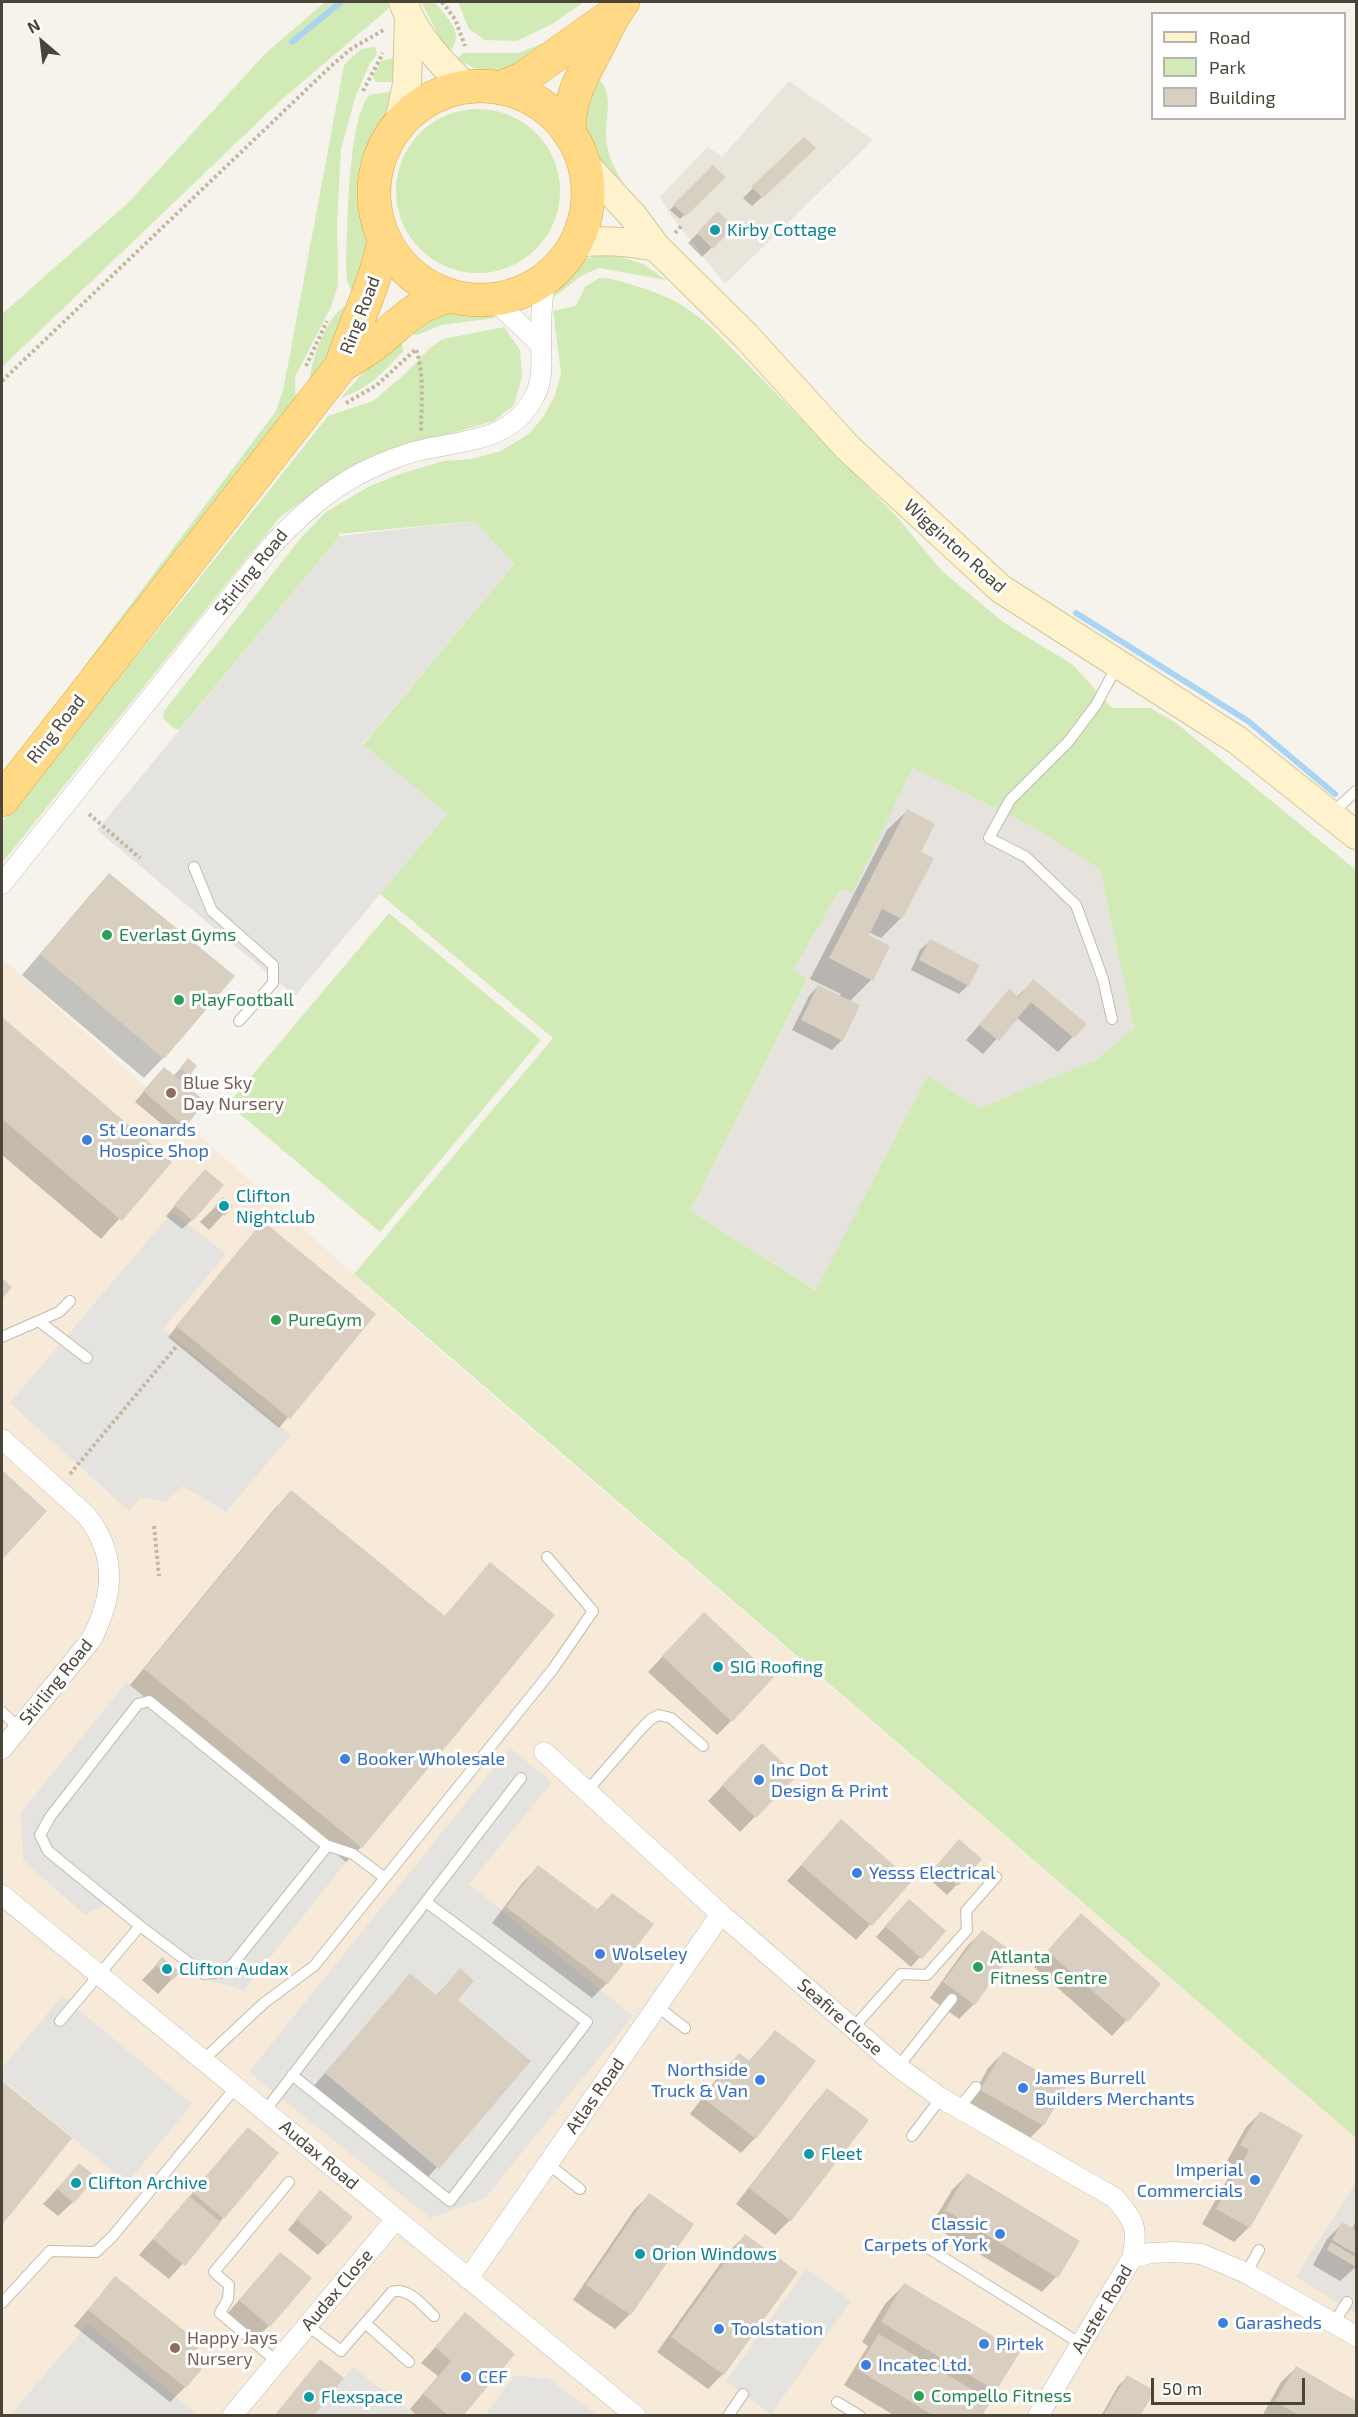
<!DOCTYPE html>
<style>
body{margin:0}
#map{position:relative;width:1358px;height:2417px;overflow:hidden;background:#f6f3ec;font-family:"Exo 2",sans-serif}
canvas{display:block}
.frame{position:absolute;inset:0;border:3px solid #4b4439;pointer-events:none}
.legend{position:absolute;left:1151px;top:12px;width:195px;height:108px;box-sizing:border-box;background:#fff;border:2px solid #b7b4b0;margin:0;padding:8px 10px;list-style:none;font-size:18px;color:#4b4439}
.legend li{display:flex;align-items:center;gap:12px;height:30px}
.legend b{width:30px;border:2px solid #b7b4b0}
.north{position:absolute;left:12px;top:12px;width:60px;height:60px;-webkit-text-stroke:4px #fff;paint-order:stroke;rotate:332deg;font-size:16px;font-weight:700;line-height:24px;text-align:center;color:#4b4439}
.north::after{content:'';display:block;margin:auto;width:21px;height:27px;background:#4b4439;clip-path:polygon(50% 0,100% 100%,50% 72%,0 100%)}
.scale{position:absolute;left:1151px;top:2378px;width:154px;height:27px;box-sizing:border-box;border:3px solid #4b4439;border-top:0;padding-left:8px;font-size:18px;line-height:21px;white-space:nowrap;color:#4b4439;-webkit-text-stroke:4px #fff;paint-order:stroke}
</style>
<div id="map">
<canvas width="1358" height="2417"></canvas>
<div class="frame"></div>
<ul class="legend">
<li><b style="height:8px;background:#fff3cd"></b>Road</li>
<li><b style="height:16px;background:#d2eab5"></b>Park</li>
<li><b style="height:16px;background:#d8cfc1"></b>Building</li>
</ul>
<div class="north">N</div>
<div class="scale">50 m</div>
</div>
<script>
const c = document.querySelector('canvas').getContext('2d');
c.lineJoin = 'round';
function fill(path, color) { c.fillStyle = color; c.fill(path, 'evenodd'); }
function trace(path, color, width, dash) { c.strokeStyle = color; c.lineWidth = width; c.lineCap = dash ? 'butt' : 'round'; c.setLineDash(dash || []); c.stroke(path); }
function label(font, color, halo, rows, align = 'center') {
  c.font = font + ' "Exo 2",sans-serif'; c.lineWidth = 6; c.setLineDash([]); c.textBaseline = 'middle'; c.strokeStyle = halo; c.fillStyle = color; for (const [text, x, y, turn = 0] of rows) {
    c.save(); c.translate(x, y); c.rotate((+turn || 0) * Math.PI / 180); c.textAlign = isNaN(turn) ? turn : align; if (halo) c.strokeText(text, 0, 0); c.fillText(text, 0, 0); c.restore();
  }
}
fill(new Path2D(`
 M789 81 873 140 725 284 669 213 660 196 708 147 722 157Z`), '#eae5da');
fill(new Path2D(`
 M2 958 408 1323 1356 2138V2415H2Z`), '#f7ead8');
fill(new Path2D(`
 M913 768 1024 822 1100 869 1134 1028 1097 1059 979 1108 928 1075 817 1290 690 1211 807 981 794 969 840 889 852 892Z
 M1356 2182V2314L1296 2277Z`), '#e6e2dd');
fill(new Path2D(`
 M325 2H388V9L280 101 2 367V314L129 202 266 53Z
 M421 2H434C448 18 467 35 448 53Z
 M458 2H584L552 24 517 41 485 40 469 29Z
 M548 41 555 45C517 64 496 87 457 58L463 53H519Z
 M375 47 377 55 370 63 355 98 341 149 337 222 338 285 331 307 295 377 296 406 77 676 276 411 283 391 344 65 361 49Z
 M394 58 396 79 392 82H376L373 77 381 61Z
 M592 78 602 82C613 101 605 118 606 138 608 165 627 189 642 210L592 156 585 135 584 116Z
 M395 91 368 155 362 185 369 233 356 300 347 281 346 265C348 226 347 124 369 95Z
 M396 191a82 82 0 1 1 164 0a82 82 0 1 1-164 0Z
 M613 254 643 264 666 280 599 268 581 276 553 298C565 270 580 255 613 254Z
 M599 278C612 278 623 282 636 286 669 296 683 304 710 326L898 518 942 571 1003 622 1073 665 1112 708H1150L1176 723 1356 870V2138L354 1274 553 1038 380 894 447 814 363 745 514 564 474 521 338 534 340 536 179 730 173 728 163 718 164 711 300 539 326 512 368 487 400 474 443 461 471 459 501 451 530 433 544 416 555 395 561 373 553 311 576 306 585 287ZM913 768 1024 822 1100 869 1134 1028 1097 1059 979 1108 928 1075 816 1290 690 1211 807 980 794 969 840 889 852 893Z
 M345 306H352L325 359 310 379C311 360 327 316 345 306Z
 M468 306 495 318 441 325 417 335 409 333 448 307Z
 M504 327 520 350 522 377 514 405 494 421 374 456 332 480 280 517 2 863V822L191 589 328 416 373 401 405 374 430 348 443 339Z
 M396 335 402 342 403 351C385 372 367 389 341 398Z
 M389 913 541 1040 380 1232 228 1104Z`), '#d2eab5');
fill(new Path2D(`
 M474 521 514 564 363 744 447 814 295 996 97 830 340 536Z
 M172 1212 226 1254 163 1329 291 1435 226 1512 183 1486 164 1502 141 1497 129 1511 10 1403Z
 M127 1682 347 1861 244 1990 201 1978 104 1905 85 1915 23 1860 21 1812Z
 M510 1748 552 1782 469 1884 633 2016 485 2198 430 2218 249 2072ZM460 1969 474 1981 458 2000 531 2061 439 2169 325 2073 410 1973 437 1996Z
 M62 1996 192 2104 127 2183 2 2079V2068Z
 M806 2269 851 2301 771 2414 726 2381Z
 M88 2324 198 2415H12L11 2414Z
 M353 2367 415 2415 314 2416Z
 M515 2375 549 2379 598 2415H485Z`), '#e5e3e0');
fill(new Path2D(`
 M804 139V158L752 206 743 198Z
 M713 167 723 177 680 219 670 210Z
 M718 213 732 227 702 257 688 243Z
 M907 811 919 852 932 859 901 918 881 938 869 932 867 936 871 980 850 1001 842 1040 832 1050 792 1030 809 996 818 986 839 997 841 994 810 979 887 830Z
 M109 875 163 1058 144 1078 22 975 90 895Z
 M930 941 968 985 959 994 911 970 920 950Z
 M1033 981 1085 1024 1058 1052 1016 1017 983 1054 966 1040 1009 991 1017 997Z
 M2 1019 170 1162 101 1239 2 1155Z
 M188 1061V1075L180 1082 184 1126 175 1135 135 1102 155 1078 173 1076Z
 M205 1171 192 1220 182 1229 166 1216Z
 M223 1199 231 1206 209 1230 200 1222Z
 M254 1233 374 1314 279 1428 168 1337Z
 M2 1472 45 1511 2 1558Z
 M291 1492 444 1617 490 1564 361 1847 346 1862 130 1685 276 1507Z
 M689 1628 731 1721 717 1735 648 1672Z
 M747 1760 795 1776 740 1832 708 1801Z
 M827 1836 910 1881 856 1940 787 1881Z
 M950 1851 980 1860 947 1895 927 1877Z
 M538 1867 596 1911 612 1895 652 1924 607 1983 592 1998 492 1923 523 1882Z
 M900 1910 944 1931 911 1967 876 1937Z
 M1066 1930 1159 1985 1112 2036 1034 1967Z
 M982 1932 974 2004 959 2019 930 1998 967 1946Z
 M162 1959 172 1979 158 1994 142 1980Z
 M460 1970 456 2000 529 2061 423 2183 311 2089 410 1975 436 1996Z
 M775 2032 755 2138 741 2153 690 2114 724 2069 739 2055 748 2062Z
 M1003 2053 1043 2125 1028 2140 967 2106 988 2068Z
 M2 2082 70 2138 2 2222Z
 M827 2090 790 2220 775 2235 736 2204 813 2105Z
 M1261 2112 1249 2227 1234 2242 1202 2224 1235 2166 1227 2161 1246 2127Z
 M248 2129 223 2218 169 2279 139 2255Z
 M79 2165 73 2202 58 2216 43 2204Z
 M967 2175 1078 2241 1056 2277 1042 2292 931 2225 952 2190Z
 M649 2195 630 2314 615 2329 573 2300 634 2210Z
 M311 2202 327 2245 318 2255 288 2230Z
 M1356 2221V2267L1340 2281 1313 2265 1327 2239 1342 2224 1352 2229Z
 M745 2236 723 2374 708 2389 657 2352 730 2250Z
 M280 2254 269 2326 254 2340 225 2316Z
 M115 2278 187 2359 185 2387 170 2402 74 2326Z
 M904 2285 1018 2352 995 2390 986 2400 980 2416H895L844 2385 868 2346 862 2342 885 2304Z
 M465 2314 461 2416H417L410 2409 438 2376 421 2363Z
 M1296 2368 1356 2403V2416H1262L1281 2382Z
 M1127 2377 1138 2416H1101L1118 2386Z`), '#0003');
trace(new Path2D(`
 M292 42 341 2
 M1076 613 1248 721 1335 794`), '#a9d4f2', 6);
fill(new Path2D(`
 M804 137 816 148 763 198 751 187Z
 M713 165 726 177 686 216 673 205Z
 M718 211 734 227 713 249 697 233Z
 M907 809 935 824 921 852 934 858 902 919 882 909 869 935 890 946 873 981 829 958Z
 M109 873 235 976 164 1059 40 954Z
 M930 939 980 965 969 986 919 960Z
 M1033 979 1087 1024 1074 1038 1031 1002 999 1041 979 1025 1009 989 1019 997Z
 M818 985 860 1005 843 1041 801 1020Z
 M2 1017 172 1162 122 1221 2 1119Z
 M188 1058 197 1066 189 1076 180 1068Z
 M164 1067 206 1102 185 1127 143 1091Z
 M205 1169 224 1185 193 1221 174 1205Z
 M223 1197 233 1206 225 1216 214 1207Z
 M263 1221 376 1314 290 1419 176 1326Z
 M2 1278 12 1287 2 1299Z
 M2 1470 47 1511 2 1560Z
 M291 1490 445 1616 490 1562 555 1615 362 1848 144 1669Z
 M704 1612 774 1677 732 1722 662 1656Z
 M762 1743 797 1776 756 1818 722 1785Z
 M841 1819 912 1881 872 1926 801 1865Z
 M959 1839 982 1859 958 1886 935 1867Z
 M538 1865 598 1910 612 1893 654 1924 608 1984 506 1907Z
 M909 1899 946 1931 922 1959 885 1926Z
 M1081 1913 1161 1984 1128 2022 1047 1951Z
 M982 1930 1013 1952 975 2005 943 1982Z
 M162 1957 180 1972 173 1980 155 1965Z
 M460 1968 474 1981 458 2000 531 2061 439 2169 325 2073 410 1973 437 1996Z
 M775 2030 816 2061 756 2139 703 2098 739 2053 750 2061Z
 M1003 2051 1066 2087 1044 2126 980 2090Z
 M2 2081 72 2138 2 2225Z
 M827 2088 869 2120 791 2221 749 2188Z
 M1260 2111 1303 2135 1250 2228 1216 2209 1249 2150 1240 2145Z
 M248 2127 279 2153 224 2219 192 2192Z
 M79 2163 96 2177 74 2203 57 2189Z
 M967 2173 1080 2241 1058 2278 945 2210Z
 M320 2190 353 2217 328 2246 296 2219Z
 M649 2193 694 2224 631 2315 586 2285Z
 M189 2196 221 2222 185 2266 153 2239Z
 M1342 2222 1356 2230V2254L1332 2240Z
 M745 2234 798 2272 724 2375 671 2337Z
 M1331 2242 1356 2257V2267L1327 2250Z
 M280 2252 312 2278 270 2327 239 2300Z
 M115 2276 201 2344 189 2359 202 2369 186 2388 88 2310Z
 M904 2283 1020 2352 996 2391 881 2322Z
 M465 2312 515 2354 463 2416H449L423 2394 451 2361 435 2347Z
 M879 2334 991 2401 982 2416H934L857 2369Z
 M320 2359 344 2378 314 2416H274Z
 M1296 2366 1356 2401V2416H1300L1275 2401Z
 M1127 2375 1155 2391 1140 2416H1103Z`), '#d8cfc1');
const service = new Path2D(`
 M1331 814 1356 791
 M194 867 212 911 273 965V983L239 1021
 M1112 1019 1103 979 1076 905 1026 857 989 838 1010 800 1068 742 1096 705 1118 664
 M40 1322 87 1358
 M2 1337 59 1312 70 1301
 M2 1712 19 1728
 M587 1791 641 1729 651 1719 659 1715 671 1718 703 1746
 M326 1845 353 1854 385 1878
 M657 2006 685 2028
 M60 2021 140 1926 48 1851 40 1835 50 1817 138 1704 149 1701 326 1845 325 1849 233 1964 222 1972 204 1974 140 1926
 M853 2028 901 1974 927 1975 967 1930 966 1911 996 1877
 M203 2060 264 2003 314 1966 553 1669 593 1611 547 1557
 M898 2067 952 1999
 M292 2075 450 2201 587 2022 426 1902
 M959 2108 976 2087
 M265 2111 521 1778
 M912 2136 941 2098
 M548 2164 580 2189
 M925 2246 1081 2344
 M1246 2273 1259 2250
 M2 2303 50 2251 96 2252 112 2237 236 2087
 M365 2323 409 2362
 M1334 2323 1347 2302
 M307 2325 341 2351 392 2292C408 2286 423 2306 434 2316
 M276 2361 220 2313 228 2299 229 2285 214 2272 289 2182
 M837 2402 860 2416
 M728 2416 743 2394`);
const minor = new Path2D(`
 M493 299 540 344
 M2 884 273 544C304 511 336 483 378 465 394 458 410 452 426 449 468 440 515 439 535 395 544 377 541 360 541 341 541 321 541 297 546 278
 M2 1439 86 1515C118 1555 114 1596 91 1640L2 1749
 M544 1752 721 1914 898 2067 941 2098 1115 2198C1134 2221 1139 2227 1132 2258
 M2 1895 636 2416
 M468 2279 721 1914
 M232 2416 396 2219
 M1038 2416 1132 2258 1150 2253 1175 2252 1201 2254 1246 2273 1356 2336`);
const secondary = new Path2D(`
 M403 2C415 36 440 62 466 87
 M399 123 407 84 409 19
 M583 162 633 216 656 247 746 336 848 448 1001 589 1237 740 1356 835
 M575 243C604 239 628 242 656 247`);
const trunk = new Path2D(`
 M374 193a107 107 0 1 1 214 0a107 107 0 1 1-214 0Z
 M500 88 522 79 612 15
 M569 133C569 98 580 80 596 50 605 33 611 17 623 2
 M341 366C353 358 366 351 377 342 404 321 416 303 452 296
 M2 800 341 366C355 323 376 284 384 239`);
trace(service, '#c2bbae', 12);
trace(minor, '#c2bbae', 21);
trace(secondary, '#d6c79b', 30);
trace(trunk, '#e0a43c', 34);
trace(new Path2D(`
 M442 2 455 19 465 46
 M363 91 383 53
 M675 233 683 224
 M306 366 327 321
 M2 381 330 67 351 49 385 29
 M346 403 377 385 416 349C425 376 421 404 421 431
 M89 814 140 858
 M70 1474 181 1341
 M154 1526 159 1576`), '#c4b79f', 4, [3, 3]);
trace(service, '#fff', 10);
trace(minor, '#fff', 20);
trace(secondary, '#fff3cd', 28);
trace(trunk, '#ffd985', 33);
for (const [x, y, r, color] of [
 [715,230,6,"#0f9aa8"],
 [107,935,6,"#2e9e5b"],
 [179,1000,6,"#2e9e5b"],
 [171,1093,6,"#8d6e63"],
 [87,1140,6,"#3f7fe0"],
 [224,1206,6,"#0f9aa8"],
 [276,1320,6,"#2e9e5b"],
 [718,1667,6,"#0f9aa8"],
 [345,1759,6,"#3f7fe0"],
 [759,1780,6,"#3f7fe0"],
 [857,1873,6,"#3f7fe0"],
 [600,1954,6,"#3f7fe0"],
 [978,1967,6,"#2e9e5b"],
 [167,1969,6,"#0f9aa8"],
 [760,2080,6,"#3f7fe0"],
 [1023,2088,6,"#3f7fe0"],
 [809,2154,6,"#0f9aa8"],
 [1255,2180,6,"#3f7fe0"],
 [76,2183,6,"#0f9aa8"],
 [1000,2234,6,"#3f7fe0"],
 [640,2254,6,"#0f9aa8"],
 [1223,2323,6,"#3f7fe0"],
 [719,2329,6,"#3f7fe0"],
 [984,2344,6,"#3f7fe0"],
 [175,2348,6,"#8d6e63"],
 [866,2365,6,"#3f7fe0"],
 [466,2377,6,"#3f7fe0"],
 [919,2396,6,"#2e9e5b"],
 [309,2397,6,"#0f9aa8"]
]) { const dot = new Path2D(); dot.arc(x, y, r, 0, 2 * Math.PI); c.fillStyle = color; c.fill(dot); trace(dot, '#fff', 2); }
label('18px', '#0d838f', '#fff', [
 ["Kirby Cottage",727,230],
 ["Clifton",236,1196],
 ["Nightclub",236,1217],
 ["SIG Roofing",730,1667],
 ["Clifton Audax",179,1969],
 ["Fleet",821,2154],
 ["Clifton Archive",88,2183],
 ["Orion Windows",652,2254],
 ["Flexspace",321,2397]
], 'left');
label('18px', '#4b4439', '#fff', [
 ["Ring Road",360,315,-69],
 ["Wigginton Road",955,546,42],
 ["Stirling Road",251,572,-51],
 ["Ring Road",56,729,-52],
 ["Stirling Road",56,1682,-51],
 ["Seafire Close",840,2017,41],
 ["Atlas Road",595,2096,-55],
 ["Audax Road",319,2155,40],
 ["Audax Close",337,2290,-50],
 ["Auster Road",1102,2309,-59]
]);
label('18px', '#27864d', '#fff', [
 ["Everlast Gyms",119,935],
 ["PlayFootball",191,1000],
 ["PureGym",288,1320],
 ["Atlanta",990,1957],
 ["Fitness Centre",990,1978],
 ["Compello Fitness",931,2396]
], 'left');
label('18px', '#785e54', '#fff', [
 ["Blue Sky",183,1083],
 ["Day Nursery",183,1104],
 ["Happy Jays",187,2338],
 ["Nursery",187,2359]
], 'left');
label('18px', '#366cbe', '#fff', [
 ["St Leonards",99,1130],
 ["Hospice Shop",99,1151],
 ["Booker Wholesale",357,1759],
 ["Inc Dot",771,1770],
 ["Design & Print",771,1791],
 ["Yesss Electrical",869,1873],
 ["Wolseley",612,1954],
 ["Northside",748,2070,"right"],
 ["Truck & Van",748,2091,"right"],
 ["James Burrell",1035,2078],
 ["Builders Merchants",1035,2099],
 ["Imperial",1243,2170,"right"],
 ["Commercials",1243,2191,"right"],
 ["Classic",988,2224,"right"],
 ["Carpets of York",988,2245,"right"],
 ["Garasheds",1235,2323],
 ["Toolstation",731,2329],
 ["Pirtek",996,2344],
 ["Incatec Ltd.",878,2365],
 ["CEF",478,2377]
], 'left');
</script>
